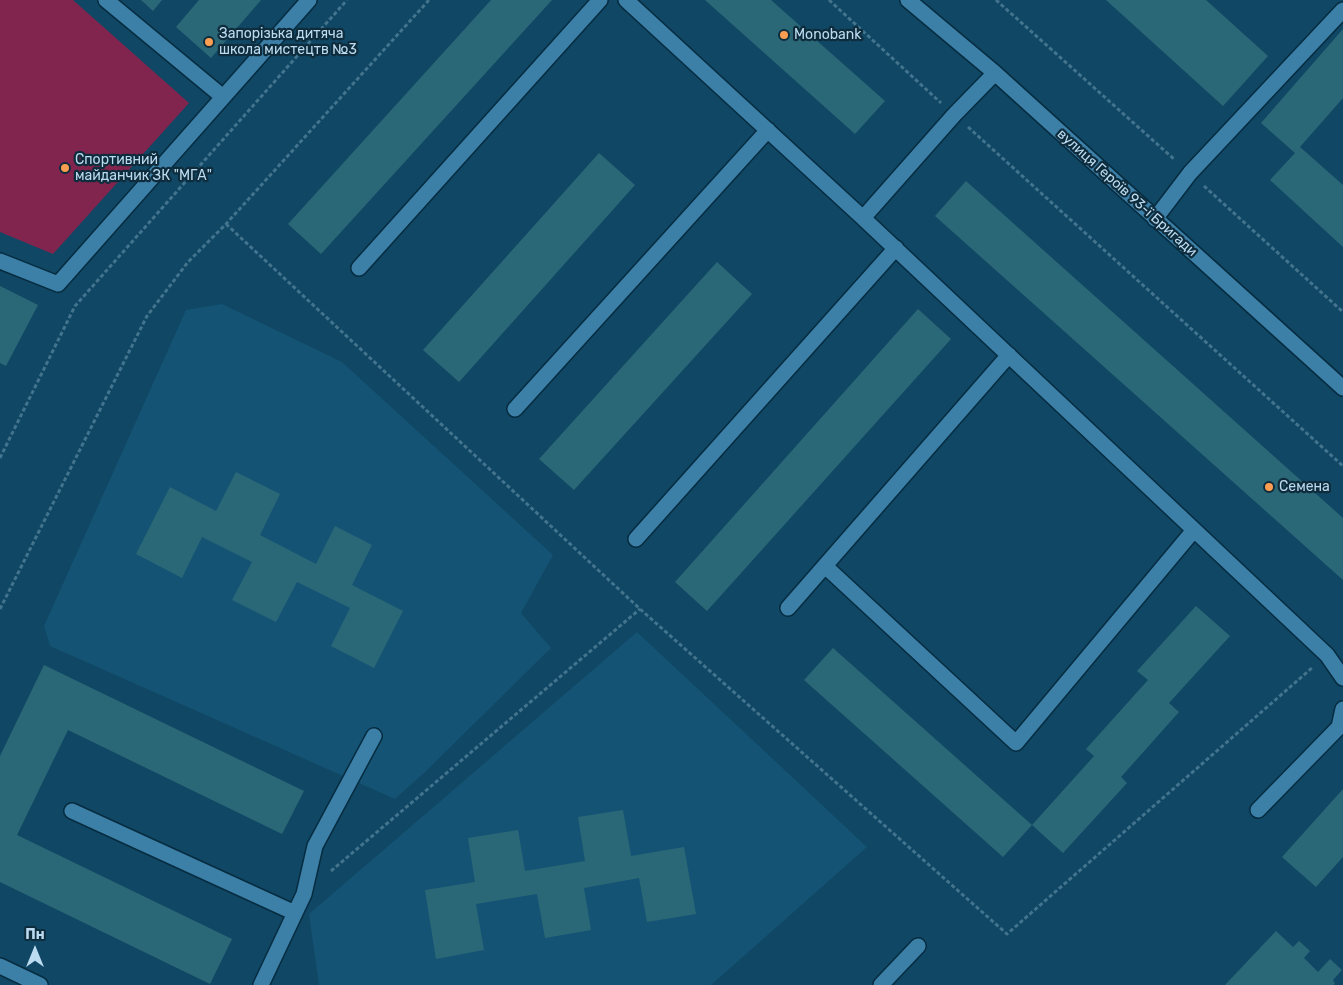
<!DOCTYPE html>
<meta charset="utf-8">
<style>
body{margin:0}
#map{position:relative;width:1343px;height:985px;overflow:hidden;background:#104764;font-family:Rubik,sans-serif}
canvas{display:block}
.north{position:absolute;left:10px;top:925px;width:50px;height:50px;-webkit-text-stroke:4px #0f2c3c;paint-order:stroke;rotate:0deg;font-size:14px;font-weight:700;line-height:20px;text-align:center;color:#bbdbf1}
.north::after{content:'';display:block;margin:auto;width:18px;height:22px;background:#bbdbf1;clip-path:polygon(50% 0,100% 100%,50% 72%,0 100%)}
</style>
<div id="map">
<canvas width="1343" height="985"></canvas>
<div class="north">Пн</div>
</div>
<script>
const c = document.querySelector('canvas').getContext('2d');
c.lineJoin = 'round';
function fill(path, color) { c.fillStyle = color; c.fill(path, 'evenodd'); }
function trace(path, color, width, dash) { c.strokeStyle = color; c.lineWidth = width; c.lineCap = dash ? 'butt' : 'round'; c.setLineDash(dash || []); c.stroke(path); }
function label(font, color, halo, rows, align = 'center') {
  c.font = font + ' Rubik,sans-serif'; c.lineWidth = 4.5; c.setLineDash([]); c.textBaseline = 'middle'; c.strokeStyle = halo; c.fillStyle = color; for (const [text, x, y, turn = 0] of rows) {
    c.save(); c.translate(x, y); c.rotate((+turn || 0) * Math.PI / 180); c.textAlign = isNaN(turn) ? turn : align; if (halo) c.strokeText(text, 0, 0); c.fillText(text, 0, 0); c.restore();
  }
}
fill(new Path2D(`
 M222 304 342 362 553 555 521 613 551 648 425 772 395 799 50 646 44 626 186 310Z
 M637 632 867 847 711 985H319L309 914Z`), '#145374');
fill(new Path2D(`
 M0 0H73L189 103 53 254 0 232Z`), '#81254e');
fill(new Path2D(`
 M141 0H162L153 11Z
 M199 0H261L211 58 176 27Z
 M491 0H552L321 254 288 224Z
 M705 0H771L885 101 855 134Z
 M1106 0H1206L1268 56 1223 106Z
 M1343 29V98L1300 147 1343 185V247L1270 180 1295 153 1261 123Z
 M599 153 635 185 459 382 423 350Z
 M966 181 1343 518V580L935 216Z
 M717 262 752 294 574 490 539 459Z
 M0 286 38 305 6 366 0 363Z
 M918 309 951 339 707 611 675 582Z
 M236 472 280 494 260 535 316 564 335 526 372 545 352 585 403 611 374 668 331 646 350 608 297 582 276 622 232 600 252 562 202 537 182 578 136 554 170 487 216 511Z
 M1196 606 1230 636 1169 703 1179 712 1121 777 1127 783 1063 853 1032 825 1094 756 1086 749 1148 680 1137 671Z
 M833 648 1032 825 1003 857 804 680Z
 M44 665 304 791 282 834 68 730 17 835 232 939 210 984 0 882V756Z
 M1343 789V857L1316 887 1282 857Z
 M623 810 631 856 684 847 696 914 647 922 639 878 584 888 591 930 545 938 537 894 476 904 484 950 436 959 425 890 475 882 468 838 518 830 525 871 585 861 578 817Z
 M1276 931 1293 947 1299 941 1310 951 1304 958 1318 972 1330 959 1342 970 1333 980 1335 984 1333 985H1225Z`), '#2b6877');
const minor = new Path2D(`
 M106 0 223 97
 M626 0 863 218
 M908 0 995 73 1343 388
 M995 73 954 115 863 218 1327 655 1343 678
 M1155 219 1190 173 1343 10
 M0 261 58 284 309 0
 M359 268 600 0
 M515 409 768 130
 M636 539 896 248
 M825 566 1016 743 1194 530
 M788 608 1009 355
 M1258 810 1339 727 1343 709
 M72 811 295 913
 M0 966 40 985
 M261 985 304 894 315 846 374 736
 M881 985 918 946`);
trace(minor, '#062c40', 18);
trace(new Path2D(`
 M829 0 941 103
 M996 0 1175 160
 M968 127 1343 466
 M1204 186 1343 312
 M226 224 640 609 1007 934 1313 667
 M0 458 75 306 347 0
 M0 609 147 316 188 262 226 224 429 0
 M331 871 640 609`), '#43748e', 3, [4, 2.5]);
trace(minor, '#3c7fa7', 15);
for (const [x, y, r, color] of [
 [784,35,5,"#fc9e52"],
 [209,42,5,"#fc9e52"],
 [65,168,5,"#fc9e52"],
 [1269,487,5,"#fc9e52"]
]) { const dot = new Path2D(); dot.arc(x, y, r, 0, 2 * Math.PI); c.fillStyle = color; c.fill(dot); trace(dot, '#0f2c3c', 2); }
label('14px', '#bbdbf1', '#0f2c3c', [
 ["Запорізька дитяча",219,34],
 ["школа мистецтв №3",219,50],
 ["Monobank",794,35],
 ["Спортивний",75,160],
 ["майданчик ЗК \"МГА\"",75,176],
 ["Семена",1279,487]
], 'left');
label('14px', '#bbdbf1', '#0f2c3c', [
 ["вулиця Героїв 93-ї Бригади",1127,193,42]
]);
</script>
